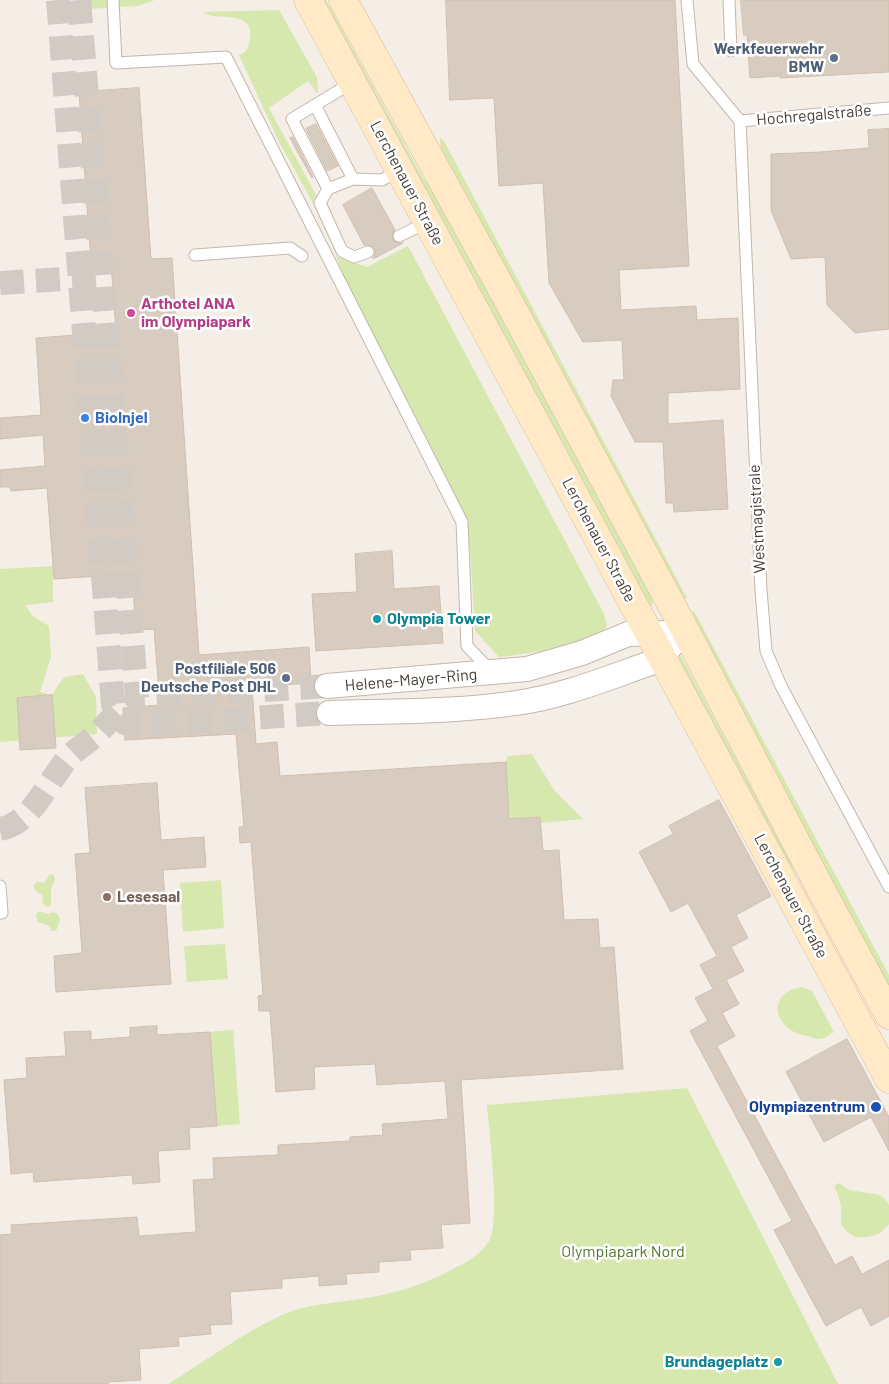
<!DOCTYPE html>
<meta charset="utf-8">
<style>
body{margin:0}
canvas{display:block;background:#f4eee7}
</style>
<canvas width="889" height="1384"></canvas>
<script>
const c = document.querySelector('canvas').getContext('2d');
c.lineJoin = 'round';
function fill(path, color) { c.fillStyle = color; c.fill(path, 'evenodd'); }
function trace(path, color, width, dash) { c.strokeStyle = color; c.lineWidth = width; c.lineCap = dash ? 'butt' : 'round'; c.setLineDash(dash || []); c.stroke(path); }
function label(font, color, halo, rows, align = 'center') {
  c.font = font + ' Barlow,sans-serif'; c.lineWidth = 5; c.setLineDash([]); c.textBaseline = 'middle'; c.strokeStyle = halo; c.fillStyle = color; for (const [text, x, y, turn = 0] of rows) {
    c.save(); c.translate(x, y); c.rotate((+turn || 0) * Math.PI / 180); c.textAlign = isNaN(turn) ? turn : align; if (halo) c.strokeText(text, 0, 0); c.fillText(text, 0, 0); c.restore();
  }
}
fill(new Path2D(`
 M90 0H155L137 6 91 9Z
 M321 0H326L424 180 438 189 650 585 653 605 647 606Z
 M279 10 317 77 318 94 308 81 269 108 316 195 313 203 279 142 239 55C245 53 247 51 249 44 259 6 215 23 203 12Z
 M440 137 444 141 687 598 682 601 441 153Z
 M408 246 604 614 607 626C592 647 524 654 499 657L475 631 470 550 344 277 336 256 367 267Z
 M53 566V602L25 605 33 616 49 626 51 657 40 692 52 695 64 677 83 674 96 697 97 734 0 742V569Z
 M694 611 889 975V988L689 613Z
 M681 656 793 865V877L676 658Z
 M532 754 554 790 583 819 541 823 540 817 509 819 506 762 508 756Z
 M53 874 55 879 51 889V905L47 907 43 904 42 895 35 890 33 885 38 882 44 883 49 875Z
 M221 880 224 928 183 932 180 883Z
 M39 911 48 914 53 912 58 914 60 920 56 931H52C49 923 43 925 37 921L36 915Z
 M225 944 228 979 187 982 184 946Z
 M801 987 812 991 834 1032C830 1034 824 1039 820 1039 817 1040 812 1037 808 1036 775 1032 764 994 801 987Z
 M233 1030 240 1124 217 1126 210 1032Z
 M687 1088 838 1384H168C206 1361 242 1333 282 1315 307 1304 333 1303 360 1299 393 1294 424 1285 453 1269 466 1263 481 1254 489 1241 501 1222 489 1132 487 1105Z
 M839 1183 849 1190 880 1195 885 1199 889 1205V1224C879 1236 871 1238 855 1237 834 1224 844 1221 840 1202 839 1196 836 1191 834 1186Z`), '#d7e8af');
const building = new Path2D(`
 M446 0H675L689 266 619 270 621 310 696 306 697 320 738 318 740 389 668 393V424L723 420 728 509 674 512 673 503H666L663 442H635L611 396 613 380H624L622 340 583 342 549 283 543 183 499 186 494 98 450 100Z
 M741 0H889V72L780 78V76L750 78 747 35H744Z
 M139 88 151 259 172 258 199 655 309 647 311 683 252 687 256 744 277 742 280 776 506 762 509 819 540 817 543 851 559 850 564 920 598 919 600 948 614 947 623 1069 461 1080 470 1223 441 1225 443 1248 410 1250 411 1260 379 1262V1272L346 1274 347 1284 319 1286V1276L282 1279V1288L230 1292 232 1324 210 1325 211 1334 178 1337 179 1346 139 1349 141 1380 108 1382V1384H0V1235L12 1234 11 1225 137 1217 139 1236 196 1232 193 1180 214 1179 213 1158 278 1155V1145L350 1141V1137L383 1135 382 1124 448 1119 445 1081 377 1085 375 1064 314 1067 315 1089 276 1092 270 1011H259L258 996 263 995 251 842 240 843 239 827H244L236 734 125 740 123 708 160 705 154 629 136 630 132 574 54 579 47 488 11 491 10 487H0V470L45 466 43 435 0 439V418L41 415 36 338 116 332 111 262 91 263 79 92Z
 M316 124 338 166 327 171 306 129Z
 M889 129V329L855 333 827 305 825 257 791 259 771 210V154L820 152 869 148 868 130Z
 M293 137 313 177 312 178 290 138Z
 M372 188 395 230 392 235 393 240 398 243H403L373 259 375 254V249L370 245H364L343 205Z
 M392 551 394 589 439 586 443 643 316 651 312 594 357 592 355 554Z
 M52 695 56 748 20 750 17 698Z
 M157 783 161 840 204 837 206 867 163 870 171 984 56 992 54 956 82 953 75 854 90 853 85 788Z
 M719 800 771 896 736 915 748 938 731 947 744 971 726 980 739 1004 722 1013 735 1036 717 1046 835 1265 852 1256 862 1274 889 1260V1316L871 1326 861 1307 826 1326 774 1230 792 1221 690 1031 708 1021 695 998 713 989 700 965 717 956 688 903 671 912 639 852 673 834 669 826Z
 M157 1026V1035L210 1032 217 1126 189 1128 190 1149 158 1151 160 1182 133 1184 132 1175 34 1182 33 1172 11 1174 4 1080 27 1078 26 1058 66 1056 64 1032 91 1031V1040L130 1037V1028Z
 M847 1039 889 1117V1151L871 1117 824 1142 786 1072Z`);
fill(building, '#d8cbbf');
trace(building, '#d0bfaf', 1);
trace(new Path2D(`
 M58 0 113 704 125 723 139 725 329 713
 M79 0 137 698 327 686
 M0 283 96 277
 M0 829C33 824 49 777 71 755 79 747 90 741 98 733 109 722 115 712 129 703`), '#d1cbc4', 24, [24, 12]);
const lane = new Path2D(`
 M113 0 116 63 226 57 462 522 467 646 492 672
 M687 0 693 64 740 121
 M729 0 731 51
 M353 82 292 119 328 189 320 203 342 251 354 257 368 252
 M315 105 353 179
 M740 121 761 590 766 651 781 686 889 887
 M740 121 889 108
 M328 189 353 179 382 180 400 170
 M399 236 428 222
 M195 255 290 248 302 256
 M0 886 2 913`);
const street = new Path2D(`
 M327 686 527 669 582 653 628 634 666 633
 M329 713C391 711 455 712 516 703 561 697 605 679 648 664L661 657 685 630`);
const secondary = new Path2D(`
 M308 0 889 1079
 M343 0 509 302 685 630 826 899 889 1015`);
trace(lane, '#c2b7ac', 13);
trace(street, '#c2b7ac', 26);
trace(secondary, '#d4bb96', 29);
trace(lane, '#fff', 11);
trace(street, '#fff', 24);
trace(secondary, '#ffe9c6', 28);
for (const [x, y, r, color] of [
 [834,58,5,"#5c6f8a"],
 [131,313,5,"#d1479c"],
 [85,418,5,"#3f7fe0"],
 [377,619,5,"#0f9aa8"],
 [286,678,5,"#5c6f8a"],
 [107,897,5,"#8d6e63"],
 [876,1107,6,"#1a4fb4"],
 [778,1362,5,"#0f9aa8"]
]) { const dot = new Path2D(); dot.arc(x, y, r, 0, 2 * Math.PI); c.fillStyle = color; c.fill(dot); trace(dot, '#fff', 2); }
label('bold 16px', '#4e5e75', '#fff', [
 ["Werkfeuerwehr",824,49],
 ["BMW",824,67],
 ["Postfiliale 506",276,669],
 ["Deutsche Post DHL",276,687]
], 'right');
label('16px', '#473e36', '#fff', [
 ["Hochregalstraße",814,115,-5],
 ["Lerchenauer Straße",407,183,62],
 ["Westmagistrale",757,519,-93],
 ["Lerchenauer Straße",599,540,62],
 ["Helene-Mayer-Ring",411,680,-5],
 ["Lerchenauer Straße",791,896,62]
]);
label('bold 16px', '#b23c85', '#fff', [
 ["Arthotel ANA",141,304],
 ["im Olympiapark",141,322]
], 'left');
label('bold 16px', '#366cbe', '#fff', [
 ["BioInjel",95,418]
], 'left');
label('bold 16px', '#0d838f', '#fff', [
 ["Olympia Tower",387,619],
 ["Brundageplatz",768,1362,"right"]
], 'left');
label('bold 16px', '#785e54', '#fff', [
 ["Lesesaal",117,897]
], 'left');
label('bold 16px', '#164399', '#fff', [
 ["Olympiazentrum",865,1107]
], 'right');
label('16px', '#527928', '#fff', [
 ["Olympiapark Nord",623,1252]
]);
</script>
